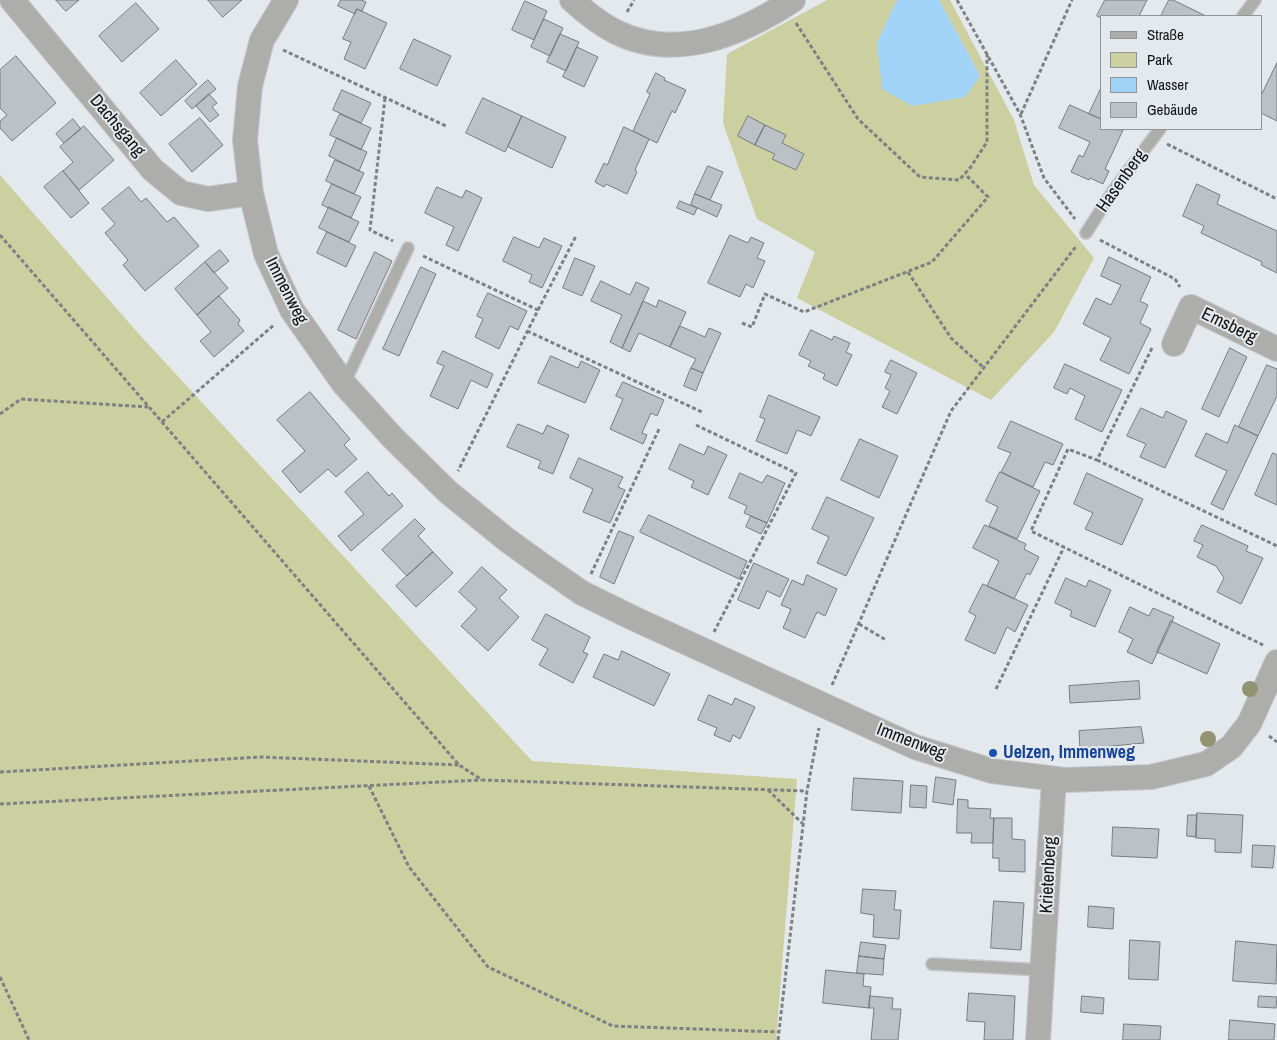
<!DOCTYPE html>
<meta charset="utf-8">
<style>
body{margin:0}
#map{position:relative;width:1277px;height:1040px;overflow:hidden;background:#e4e9ed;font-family:"Archivo Narrow",sans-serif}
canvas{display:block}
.legend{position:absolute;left:1100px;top:15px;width:162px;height:115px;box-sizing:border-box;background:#e4e9ed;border:1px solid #909497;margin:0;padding:6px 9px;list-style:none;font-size:15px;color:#131416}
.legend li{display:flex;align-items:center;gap:10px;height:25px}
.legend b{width:25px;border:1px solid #909497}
</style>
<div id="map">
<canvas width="1277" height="1040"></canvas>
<ul class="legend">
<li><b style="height:6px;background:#adadab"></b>Straße</li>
<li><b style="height:14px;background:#cccf9f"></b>Park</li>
<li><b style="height:14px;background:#a1d2f8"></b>Wasser</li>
<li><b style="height:14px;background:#bcc1c5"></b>Gebäude</li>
</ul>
</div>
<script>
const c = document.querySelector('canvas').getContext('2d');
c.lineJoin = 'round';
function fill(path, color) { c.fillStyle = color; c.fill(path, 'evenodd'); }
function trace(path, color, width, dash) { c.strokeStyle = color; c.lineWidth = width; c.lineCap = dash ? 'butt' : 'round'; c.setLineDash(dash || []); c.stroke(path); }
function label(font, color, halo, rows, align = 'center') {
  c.font = font + ' "Archivo Narrow",sans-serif'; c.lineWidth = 4; c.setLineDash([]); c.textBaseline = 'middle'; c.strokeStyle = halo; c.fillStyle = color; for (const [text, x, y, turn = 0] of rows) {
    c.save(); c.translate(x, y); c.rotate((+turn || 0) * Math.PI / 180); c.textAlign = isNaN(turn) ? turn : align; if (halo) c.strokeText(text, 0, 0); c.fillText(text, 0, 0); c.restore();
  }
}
fill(new Path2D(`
 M827 0H897L877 43 980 76 939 0H950L1014 120 1034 185 1094 258 1054 332 991 400 797 298 815 252 757 219 723 123 727 54Z
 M0 175 138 333 532 761 797 779 776 1040H0Z`), '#cccf9f');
fill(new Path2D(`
 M897 0H939L980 76 965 97 912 106 882 89 877 43Z`), '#a1d2f8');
const building = new Path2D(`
 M56 0H79L66 11Z
 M208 0H242L223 17Z
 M341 0H361L366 2 362 11 357 9 355 14 338 6Z
 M1105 0H1147L1139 16H1101V18L1097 16Z
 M1169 0H1173L1206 16H1161Z
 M525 1 547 11 534 40 512 30Z
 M136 3 159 29 122 62 99 36Z
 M357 9 387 23 365 69 344 59 351 42 343 39Z
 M544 19 563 28 550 56 531 47Z
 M560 34 579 42 566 71 547 62Z
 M414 39 451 56 437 86 400 69Z
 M577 47 598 57 584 87 563 77Z
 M16 56 56 103 12 141 0 128V121L7 115 0 108V70Z
 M176 60 197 84 161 116 140 93Z
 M1277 63V121L1261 113V96Z
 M656 73 665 78 664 80 686 90 675 113 672 111 657 143 633 131 650 94 647 92Z
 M208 80 216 89 192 109 185 101Z
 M1101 88V119L1089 114Z
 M342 90 371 103 361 123 333 110Z
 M209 94 217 103 212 107 219 115 210 122 196 106Z
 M483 98 522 116 505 152 466 133Z
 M1070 105 1101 119V129L1123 130 1105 169 1109 171 1103 184 1090 178 1089 180 1071 172 1079 155 1083 157 1090 142 1059 128Z
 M340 114 371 128 361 150 330 135Z
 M522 116 566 137 552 168 508 147Z
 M748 116 765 125 755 145 738 136Z
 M200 118 223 145 192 172 169 144Z
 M73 119 81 129 64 143 56 134Z
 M765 125 786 135 782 143 804 154 796 170 772 159 775 154 755 145Z
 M84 126 114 160 79 190 63 171 73 162 60 147Z
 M624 127 649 139 635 170 637 172 627 194 606 184 604 187 595 182 604 163 607 165Z
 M337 138 367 152 359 171 329 156Z
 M335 160 364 173 354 194 326 181Z
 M708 166 723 172 710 200 695 194Z
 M63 171 89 203 71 218 44 187Z
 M332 184 361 197 351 218 322 205Z
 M1197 184 1220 195 1217 204 1277 231V273L1261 265 1262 262 1201 233 1204 226 1183 216Z
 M129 187 141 202 146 198 167 222 174 217 199 246 145 291 123 265 128 260 105 233 115 224 102 209Z
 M437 187 462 198 466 190 482 198 458 251 446 245 454 227 425 213Z
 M695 194 722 205 717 217 691 205Z
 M680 201 697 208 694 215 677 208Z
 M329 207 359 222 349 242 319 228Z
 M327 232 356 246 346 267 317 253Z
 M730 235 748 243 751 237 764 243 757 258 765 261 753 288 746 284 740 297 708 283Z
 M514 237 539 248 544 238 562 246 542 288 529 282 532 275 503 261Z
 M220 250 229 261 214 273 205 262Z
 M375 252 392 261 356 339 338 330Z
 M1109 257 1151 277 1140 301 1148 305 1140 323 1151 329 1129 374 1100 360 1111 338 1083 324 1096 298 1111 305 1121 285 1101 276Z
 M575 258 595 266 582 296 563 288Z
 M205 262 228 288 197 315 175 289Z
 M421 267 436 274 399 356 383 349Z
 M601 281 630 295 636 282 649 288 622 348 610 342 622 315 591 301Z
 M488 293 527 311 518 330 510 326 499 349 475 337 483 319 477 316Z
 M219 296 240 320 238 324 244 331 214 357 200 341 211 332 197 315Z
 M659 300 686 312 670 347 639 333 630 352 622 348 643 301 656 307Z
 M680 326 705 337 709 328 721 333 703 373 691 368 696 359 670 347Z
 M811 330 832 340 834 336 850 343 846 352 852 355 837 386 823 379 825 374 808 366 811 361 799 355Z
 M1230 348 1247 357 1219 417 1202 409Z
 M443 351 493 374 487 388 471 380 458 409 430 396 444 366 437 363Z
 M551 356 578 368 581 361 600 370 585 403 538 383Z
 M891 360 917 373 897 414 882 407 890 391 885 388 891 375 885 372Z
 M1065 364 1122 390 1102 432 1075 419 1085 396 1070 388 1067 394 1054 388Z
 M1267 365 1277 369V396L1258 436 1239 427Z
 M691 368 703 373 696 391 684 386Z
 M623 382 664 400 657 416 651 413 642 433 647 435 643 444 610 429 623 399 616 396Z
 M310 392 350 439 344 445 357 459 336 477 328 469 300 493 282 471 305 451 277 420Z
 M769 395 820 417 811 436 797 430 787 454 756 441 765 419 760 417Z
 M1141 408 1163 418 1166 411 1187 421 1165 468 1140 457 1146 444 1127 436Z
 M1011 421 1063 444 1053 465 1045 462 1033 487 1001 472 1011 453 998 448Z
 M518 424 543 434 547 425 569 435 553 474 538 468 541 461 507 447Z
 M1235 425 1258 436 1223 510 1211 504 1227 471 1195 456 1206 433 1227 443Z
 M860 439 898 456 879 498 841 480Z
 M680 444 704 455 708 446 727 455 708 495 691 487 694 481 669 469Z
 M1273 453 1277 455V505L1255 495Z
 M579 458 623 477 618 487 625 490 610 523 583 512 593 489 570 478Z
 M368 472 389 496 392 493 403 506 351 551 338 536 364 514 345 492Z
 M1000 472 1040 491 1017 539 989 526 998 507 986 501Z
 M740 473 762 483 767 475 785 483 767 523 744 513 747 506 729 498Z
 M1087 473 1143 499 1122 545 1085 529 1093 513 1074 504Z
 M827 497 874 518 846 576 817 563 829 537 812 529Z
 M649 515 747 561 739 579 640 532Z
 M751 516 767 523 761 534 746 527Z
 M415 519 425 529 418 536 433 552 407 576 382 550Z
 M985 525 1026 544 1024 549 1039 557 1030 575 1027 573 1014 599 987 586 999 561 973 548Z
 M1202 525 1248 546 1246 551 1263 558 1241 604 1217 592 1224 578 1216 566 1197 557 1203 545 1194 541Z
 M619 531 634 537 614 584 600 577Z
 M433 552 453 573 416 607 396 586Z
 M754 563 789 579 780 597 767 591 759 609 738 600Z
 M482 567 507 590 499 598 519 617 488 651 461 626 477 609 459 592Z
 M807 575 837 589 825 616 817 612 805 638 783 628 791 609 781 605 792 580 803 585Z
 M1066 578 1086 587 1089 580 1111 590 1095 627 1070 616 1072 611 1055 603Z
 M983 584 1028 605 1015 632 1007 627 995 654 965 640 976 616 969 612Z
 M1130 607 1149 616 1153 608 1174 617 1152 664 1127 652 1133 639 1119 632Z
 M546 614 590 637 583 652 588 654 573 683 539 665 548 649 532 640Z
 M1171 621 1220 644 1207 674 1157 652Z
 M622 651 670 674 654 706 593 677 604 654 618 660Z
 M1139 681 1140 699 1070 703 1069 686Z
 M709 695 732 705 735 698 755 707 740 739 733 735 730 742 714 735 717 728 698 720Z
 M1141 727 1144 743 1080 749 1079 731Z
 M936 777 956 780 953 805 933 802Z
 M854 778 903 781 901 813 852 810Z
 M911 785 927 786 926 808 910 807Z
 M958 799 968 800V808L991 809 990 818H994L993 843H971L972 833H957Z
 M1197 813 1243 815 1241 853 1215 852V839L1196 838Z
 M1188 815H1197L1196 837 1187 836Z
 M994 818H1012V839L1025 840V872L999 871V858H993Z
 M1113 827 1159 829 1157 858 1112 856Z
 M1253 845 1275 846 1273 868 1252 867Z
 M863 889 896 891 894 910H901L899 939 873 937 874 915 861 913Z
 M994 901 1024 903 1021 950 991 948Z
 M1089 906 1114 908 1113 929 1088 927Z
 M1130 940 1160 942 1158 980 1129 979Z
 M1236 941 1277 945 1276 984 1233 981Z
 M861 942 886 945 884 959 859 956Z
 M859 956 884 959 883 975 857 973Z
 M826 970 864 974 863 986 871 987 869 1008 823 1003Z
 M969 993 1015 996 1013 1040H984L985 1022 967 1021Z
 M870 996 893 998 892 1009H901L898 1040H871L874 1008H869Z
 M1082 996 1104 998 1103 1014 1081 1012Z
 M1259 996 1277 997 1276 1008 1258 1007Z
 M1230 1020 1275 1024 1274 1040H1229Z
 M1124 1024 1161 1026 1160 1040H1123Z`);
fill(building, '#bcc1c5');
trace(building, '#777c80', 1);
const lane = new Path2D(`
 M1243 16 1255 0
 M1086 233 1113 191 1160 129
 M344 384 408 248
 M932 964 1043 970`);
const street = new Path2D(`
 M12 0 153 170 181 193 208 199 251 193
 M286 0 262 40 250 86 245 140 251 193 266 254 292 310 344 384 393 438 448 492 507 540 543 566 582 593 635 619 915 747 992 771 1065 780 1151 777 1206 764 1231 747 1249 724 1277 662
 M572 0C585 12 600 24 616 32 677 62 741 34 793 0
 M1174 344 1191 307 1277 349
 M1038 1040 1054 779`);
trace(lane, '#c3c7cb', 14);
trace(street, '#c3c7cb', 26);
trace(new Path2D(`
 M957 0 1020 114 1044 178 1075 219
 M627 12 634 0
 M796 23 858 119 920 177 959 180 970 168 987 142V53
 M283 50 446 126
 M385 98 370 230 393 241
 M1021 114 1072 0
 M1167 144 1277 199
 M0 235 459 765 482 780 807 791
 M1100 240 1175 279 1180 287
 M423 256 538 310 458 471
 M908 272 951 338 984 368
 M538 310 576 236
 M742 323 752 327 765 294 804 312 932 262 988 197 965 174
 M527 331 702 412
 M1152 348 1097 460 1068 449 1031 531 1263 645
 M0 414 21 399 148 407
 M162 422 275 324
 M696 425 796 473 714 632
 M1097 460 1277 546
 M591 574 660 427
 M859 624 886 640
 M832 685 951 411 1077 245
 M996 689 1064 547
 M1269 736 1277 742
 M0 772 261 757 459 765
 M369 786 409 867 488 967 613 1026 779 1032
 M768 790 803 824
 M0 804 481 780
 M0 977 29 1040
 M778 1040 807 791 819 728`), '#7e8184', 3, [4, 2.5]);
trace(lane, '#adadab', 11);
trace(street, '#adadab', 24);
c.fillStyle = '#919471';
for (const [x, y] of [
 [1250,689],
 [1208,739]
]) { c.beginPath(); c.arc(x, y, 8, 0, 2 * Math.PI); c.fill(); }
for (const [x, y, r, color] of [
 [993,753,5,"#1a4fb4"]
]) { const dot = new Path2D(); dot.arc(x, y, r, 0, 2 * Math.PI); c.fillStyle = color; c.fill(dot); trace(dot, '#e4e9ed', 2); }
label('18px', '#131416', '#e4e9ed', [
 ["Dachsgang",117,126,50],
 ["Hasenberg",1122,181,-55],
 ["Immenweg",286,291,63],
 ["Emsberg",1229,326,26],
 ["Immenweg",911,742,21],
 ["Krietenberg",1049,875,-87]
]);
label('bold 18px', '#164399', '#e4e9ed', [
 ["Uelzen, Immenweg",1003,753]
], 'left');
</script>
